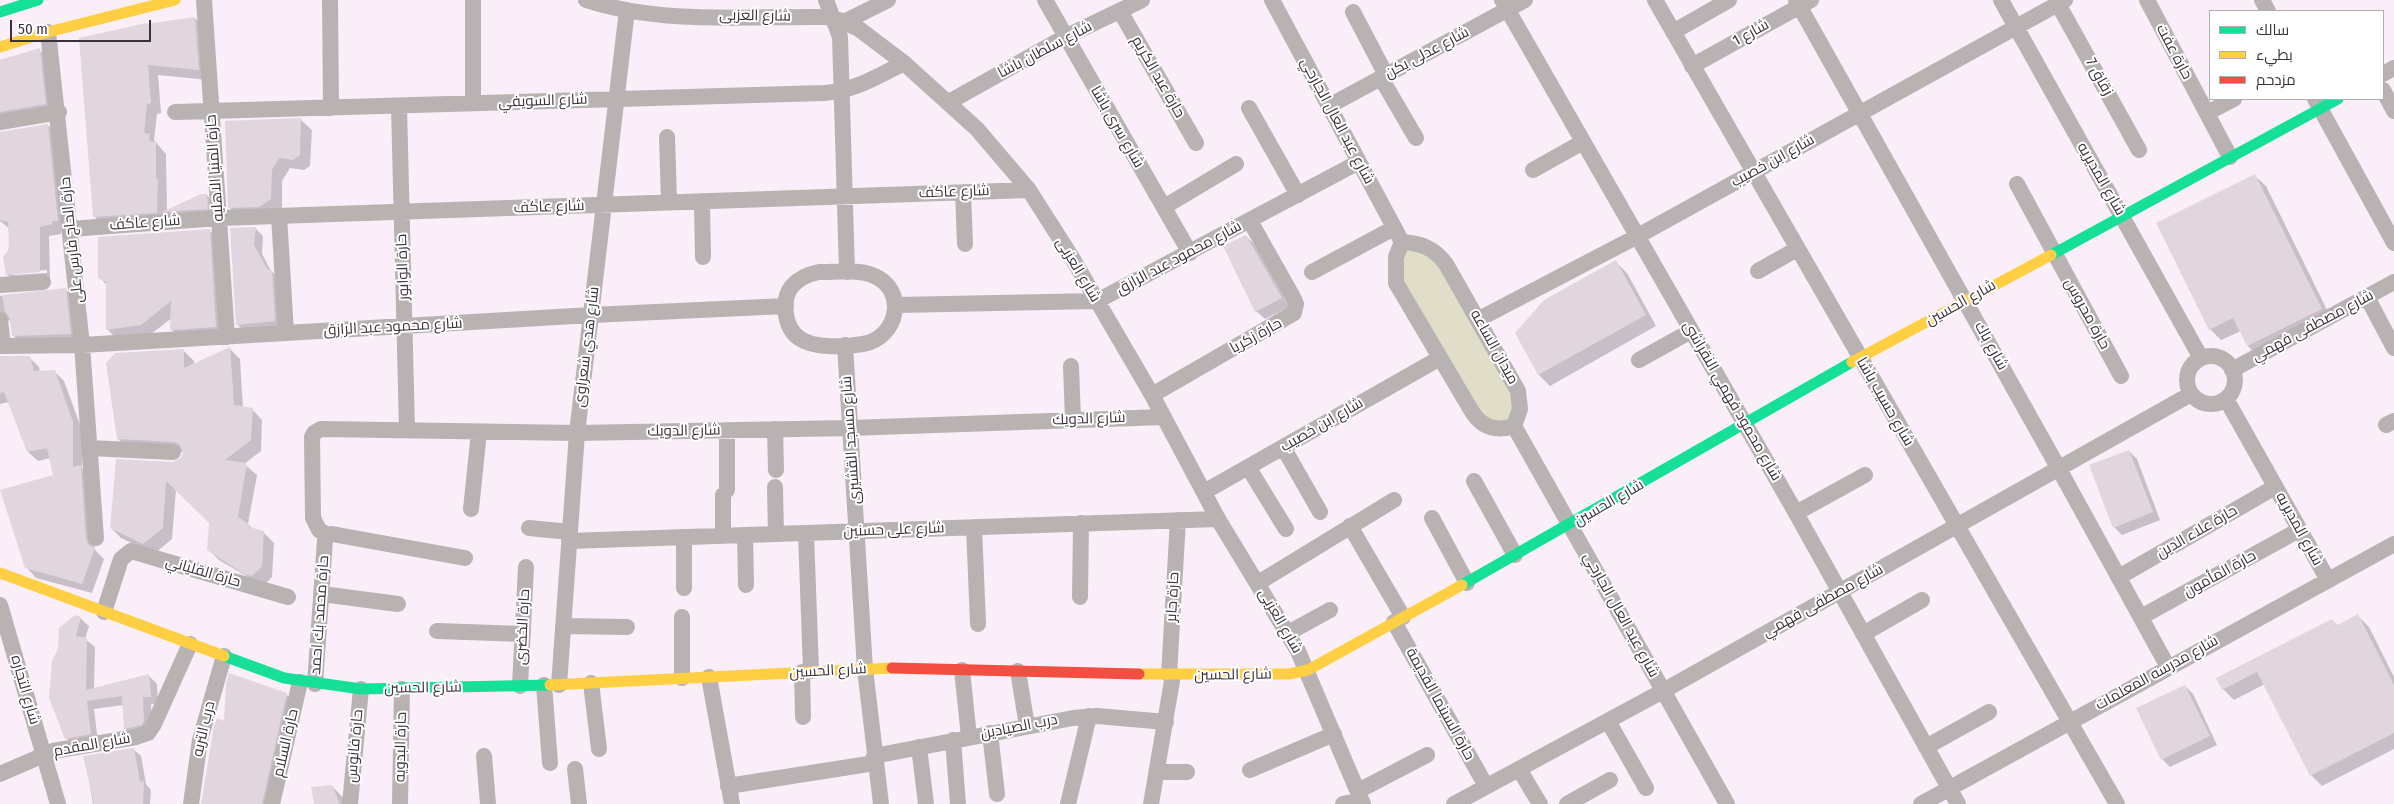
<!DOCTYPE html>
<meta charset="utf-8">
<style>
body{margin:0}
#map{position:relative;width:2394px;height:804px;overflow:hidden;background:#faeef9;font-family:"Fira Sans Condensed",Cairo,sans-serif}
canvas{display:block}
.legend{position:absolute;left:2209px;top:10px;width:175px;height:90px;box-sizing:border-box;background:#fff;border:1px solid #b0adb0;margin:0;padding:6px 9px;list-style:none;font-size:15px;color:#3a313a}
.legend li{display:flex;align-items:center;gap:10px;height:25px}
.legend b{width:25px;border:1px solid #b0adb0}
.scale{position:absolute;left:10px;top:20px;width:141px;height:22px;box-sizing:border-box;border:2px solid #3a313a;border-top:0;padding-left:6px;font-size:15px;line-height:18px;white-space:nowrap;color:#3a313a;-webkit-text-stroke:4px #fff;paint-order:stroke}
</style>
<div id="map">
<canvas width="2394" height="804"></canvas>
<ul class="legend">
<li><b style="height:6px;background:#16e098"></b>سالك</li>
<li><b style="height:6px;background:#ffcf43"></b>بطيء</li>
<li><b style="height:6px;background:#f24e42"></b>مزدحم</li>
</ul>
<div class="scale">50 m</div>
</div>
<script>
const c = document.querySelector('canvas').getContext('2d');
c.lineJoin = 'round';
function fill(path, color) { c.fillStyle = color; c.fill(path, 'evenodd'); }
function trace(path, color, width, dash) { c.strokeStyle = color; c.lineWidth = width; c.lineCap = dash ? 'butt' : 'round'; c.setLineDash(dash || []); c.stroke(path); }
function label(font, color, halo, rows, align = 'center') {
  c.font = font + ' "Fira Sans Condensed",Cairo,sans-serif'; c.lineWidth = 4; c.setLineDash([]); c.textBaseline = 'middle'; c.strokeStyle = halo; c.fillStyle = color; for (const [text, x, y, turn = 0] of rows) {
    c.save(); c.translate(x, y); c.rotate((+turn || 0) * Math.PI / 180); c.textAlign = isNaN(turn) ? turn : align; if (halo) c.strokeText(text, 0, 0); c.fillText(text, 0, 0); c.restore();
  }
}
fill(new Path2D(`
 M1405 247 1434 258 1514 396 1515 409 1509 421 1499 424 1485 419 1402 282 1400 261Z`), '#e0dec9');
fill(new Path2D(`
 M195 18 205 28 209 80 158 75 161 113 157 114 154 140 166 154 167 211 207 195 212 201 213 214 105 227 95 217 147 26Z
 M39 50 47 57 53 112 0 118V60Z
 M301 120 312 130 310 166 304 170 290 168 282 181V210L240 218 229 207Z
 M48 125 57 135 62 230 61 234 49 236 50 281 16 284 7 274 10 229 0 221V132ZM47 270V273L13 275V273Z
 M2255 176 2266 186 2332 320 2259 357 2248 346 2241 331 2221 340 2210 329 2158 224Z
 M255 228 263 236 262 254 271 271 280 279 283 329 246 333 237 324Z
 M209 230 219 240 225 336 180 339 171 329 172 318 151 334 117 339 107 329V285L100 278Z
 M1246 236 1254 244 1289 307 1265 319 1256 311Z
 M1616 262 1627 273 1656 326 1550 386 1539 375 1516 333Z
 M65 289 75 299 80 343 23 345 13 335 10 320 0 326V296Z
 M230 349 240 359 243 408 252 409 262 420 261 451 244 464 257 475 248 524 254 530 264 533 274 543 272 577 263 586 219 560 208 549 211 523 176 490 172 539 154 554 121 538 111 528 173 463 182 459 184 452 129 449 118 439 183 350 194 361V365Z
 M0 357H29L39 367 40 372 54 371 64 381 83 433 82 468 90 476 95 550 104 559 92 593 36 578 26 567 55 476 50 458 38 461 28 452 9 402 0 404Z
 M2129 451 2137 459 2160 520 2122 535 2114 527Z
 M2358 616 2369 627 2394 677V749L2322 786 2311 775 2265 684 2234 700 2223 689 2332 620 2338 626Z
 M80 618 89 626 85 639 95 647 94 690 149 676 157 684 158 704H151L152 730 133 737 125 728 124 705 94 709 98 742 74 746 66 738 50 698Z
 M2185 686 2193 694 2217 745 2170 767 2162 759Z
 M286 694 293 701 270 804H202L225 722Z
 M133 749 141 756 146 784 151 790 150 804H93L85 757Z
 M332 786 346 801V804H316Z`), '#0003');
fill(new Path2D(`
 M195 17 199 70 148 65 151 103 147 104 144 133 150 134 149 141 156 142V179H158L157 213 93 217 79 38 146 23V24Z
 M40 48 46 104 0 112V60Z
 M301 118 300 155 293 160 279 158 272 170 271 199 259 207 228 208 225 121Z
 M48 124 58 221H53L52 224 40 227V272L6 275 3 257 9 249 8 222 0 220V132Z
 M2255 174 2322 309 2247 346 2233 318 2209 330 2156 223Z
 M201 194H207L208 209 162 212Z
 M256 227 254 245 267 269 272 270 275 321 236 325 230 228Z
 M210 229 216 327 170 330 171 301 141 325 106 330V282L98 278V237Z
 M1246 235 1282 298 1255 312 1223 246Z
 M1616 260 1646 315 1538 375 1515 333 1544 300Z
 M66 288 71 334 12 336 10 319 5 311 2 295Z
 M230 347 234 405 253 408 251 440 225 460 247 463 238 517 249 524V527L264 531 262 566 252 576 244 574 207 550 209 523 166 481 163 528 143 544 110 528 116 459 173 462 181 458 183 452 179 444 174 442 117 439 106 363 115 353 184 349V368Z
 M0 356H30L34 371 55 370 73 422V467L81 465 86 539 88 544 95 548 82 584 25 568 0 490 53 475 47 448 27 452 4 392 0 393Z
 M2129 450 2153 512 2113 528 2089 465Z
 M2358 614 2394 685V733L2310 776 2257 672 2222 690 2216 678 2332 619 2336 626Z
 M75 615 81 617 76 636 87 638 86 690 149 674 151 697H143L144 721 142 725 124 729 122 696 87 701 91 734 65 739 49 698 52 661 58 649 59 628Z
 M229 673 287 693 262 804H201L214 726 217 718 224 721 226 684Z
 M2185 685 2210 736 2161 760 2136 708Z
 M134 748 140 782 144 781 143 804H94L83 756Z
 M332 785 340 804H314L311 787Z`), '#e1d6dd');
trace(new Path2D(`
 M204 0 227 337
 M330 0 331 108
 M586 0C662 25 747 16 826 17L839 20 859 29 904 63 977 129 1029 190 1071 256 1152 395 1218 519 1298 651 1363 804
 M826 0 840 37 847 272
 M1045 0 1190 253
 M1272 0 1402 242
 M1502 0 1796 513 1958 804
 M1655 0 2117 804
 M1796 0 2059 469 2168 667
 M2001 0 2201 358
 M2147 0 2230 157
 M2262 0 2268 11
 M2058 4 2139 150
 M1120 11 1196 143
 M1353 12 1386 75
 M844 22 888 0
 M48 32 82 345 96 538
 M1673 32 1729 0
 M1692 66 1811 0
 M2383 74 2394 68
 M1381 78 1416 138
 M2383 90 2394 111
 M2315 99 2394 243
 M949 102 1065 37 1142 0
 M473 103V0
 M399 106 407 429
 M1329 106 1525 0
 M1249 108 1298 195
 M175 112 824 93C854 91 878 76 904 63
 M2207 113 2234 99
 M0 122 59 112
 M667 137 669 202
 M1533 170 1583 142
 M2017 184 2121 376
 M963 192 965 244
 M702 201 703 257
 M1164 207 1236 164
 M279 216 286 333
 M70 229 219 218 1029 190
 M1402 242C1421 243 1434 248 1446 264L1518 391 1520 409 1514 426C1495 432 1481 427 1471 410L1396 283V257Z
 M1758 271 1797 249
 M819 272C836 272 857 269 872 275 909 289 898 338 863 344 845 347 814 349 799 338 784 327 781 300 792 286 799 278 809 274 819 272Z
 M1312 272 1394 228
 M0 285 43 282
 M2367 297 2394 348
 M896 305 1097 301 1359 162
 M1479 319 1636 237 2065 0
 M0 320 3 346
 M845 345 865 669 881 804
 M0 346 82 345 591 315 786 306
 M2187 380a24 24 0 1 1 48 0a24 24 0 1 1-48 0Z
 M1639 360 1691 331
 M1071 366 1073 420
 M2232 370 2394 282
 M1152 395 1294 313 1296 304 1294 299 1250 221
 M2226 399 2328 580
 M2386 425 2394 421
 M1514 426 1727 804
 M775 429 776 470
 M727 430V490
 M1283 447 1320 512
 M90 448 173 452
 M1248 467 1286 529
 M1474 481 1515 555
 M775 487 776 534
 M1204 492 1440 358
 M723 495V536
 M471 509 479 432
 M1796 513 1865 475
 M1432 518 1467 583
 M1350 526 1403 617
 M974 527 978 624
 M529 528 570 532
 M806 533 811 671
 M328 535 319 530 313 518 312 437 314 433 321 429 577 433 850 428 1164 417
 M745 535 746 585
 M684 537V588
 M569 541 1218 519
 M2119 577 2275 487
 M1258 583 1394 500
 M322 594 398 604
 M1080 597 1081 523
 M0 605 58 804
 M104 612 121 559 131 551 288 597
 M682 617V678
 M2141 617 2299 530
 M1394 622 1486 786
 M563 626 627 627
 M437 631 523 634
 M1288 633 1330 610
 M1863 634 1922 600
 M962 670 969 737
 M1018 671 1027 726
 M802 672 803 717
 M1169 675 1178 520
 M709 677 732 804
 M591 683 599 749
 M315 684 325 540 328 535 332 534 465 558
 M544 685 550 763
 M559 685 577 433 627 10
 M520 686 526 567
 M1608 721 1646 788
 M990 733 997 794
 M953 740 958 804
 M919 747 926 804
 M1926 747 1989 712
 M484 756 488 804
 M874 756 1073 718 1097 716 1166 722
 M575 769 579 804
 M1519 769 1540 804
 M1250 770 1334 734
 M1157 772H1187
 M0 774 53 751 136 737 148 733 154 724 190 644
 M728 786 875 763
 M1358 791 1427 755
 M191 804 200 740 224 656
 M272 804 300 682
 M350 804 361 689
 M400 804 402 689
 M1068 804 1089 716
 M1151 804 1173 675
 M1343 804 1361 800
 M1454 804 1663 691 2191 394
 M1567 804 1610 780
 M1921 804 2394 544`), '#b8b2b2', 16);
trace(new Path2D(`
 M0 12 38 0
 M2051 255 2338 99
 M1462 585 1852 362
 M224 656 284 678 361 689 550 685`), '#16e098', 11);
trace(new Path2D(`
 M0 47 48 32 175 0
 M1852 362 2051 255
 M0 573 224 656
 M1139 674H1289L1308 670 1462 585
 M550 685 892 668`), '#ffcf43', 11);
trace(new Path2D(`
 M892 668 1139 674`), '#f24e42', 11);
label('15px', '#3a313a', '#fff', [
 ["شارع العزبى",755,16,1],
 ["شارع 1",1751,33,-29],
 ["شارع سلطان باشا",1045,50,-28],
 ["حارة عفت",2174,52,62],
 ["شارع عدلى يكن",1427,53,-28],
 ["حارة عبد الكريم",1158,77,60],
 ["زقاق 7",2099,77,61],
 ["شارع السويفي",543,101,-2],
 ["شارع عبد العال الجارحي",1337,121,62],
 ["شارع سرى باشا",1117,127,60],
 ["شارع ابن خصيب",1773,161,-29],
 ["حارة المنيا الاهليه",215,168,-94],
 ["شارع المديريه",2101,179,60],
 ["شارع عاكف",954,192,-2],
 ["شارع عاكف",549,207,-2],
 ["شارع عاكف",145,223,-4],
 ["حارة الحاج فارس على",72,240,-96],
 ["شارع محمود عبد الرازق",1179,258,-28],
 ["حارة الوابور",403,267,-92],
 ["شارع العزبى",1078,270,59],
 ["شارع الحسين",1961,303,-29],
 ["حارة محروس",2087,314,61],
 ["شارع مصطفى فهمي",2313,326,-28],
 ["شارع محمود عبد الرازق",393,327,-3],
 ["حارة زكريا",1256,336,-29],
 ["شارع باك",1991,346,61],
 ["شارع هدي شعراوى",587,347,-83],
 ["ميدان الساعه",1494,347,61],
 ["شارع محمود فهمي النقراشى",1732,401,60],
 ["شارع حسيب باشا",1885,402,60],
 ["شارع الدويك",1089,419,-2],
 ["شارع ابن خصيب",1322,425,-30],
 ["شارع الدويك",684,431,-1],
 ["شارع مسجد القشيرى",851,440,-94],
 ["شارع الحسين",1609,503,-30],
 ["شارع المديريه",2299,529,61],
 ["شارع على حسنين",894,530,-2],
 ["حارة علاء الدين",2197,532,-30],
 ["حارة القلياني",203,572,16],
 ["حارة المأمون",2220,574,-29],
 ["حارة جابر",1173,597,-87],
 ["شارع مصطفى فهمي",1823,601,-29],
 ["حارة محمد بك احمد",320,615,-86],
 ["شارع عبد العال الجارحي",1621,615,61],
 ["شارع العزبى",1280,621,60],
 ["حارة الخضرى",523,627,-87],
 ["شارع الحسين",828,671,-3],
 ["شارع مدرسه المعلمات",2157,673,-29],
 ["شارع الحسين",1233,675,-1],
 ["شارع الحسين",423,688,-1],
 ["شارع التجاره",25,690,74],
 ["حارة السينما القديمة",1440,704,61],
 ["درب الصيادين",1019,727,-11],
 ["درب التربه",204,729,-77],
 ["حارة السلام",286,743,-77],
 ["شارع المقدم",92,745,-10],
 ["حارة فانوس",355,746,-85],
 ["حارة البدويه",401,747,-89]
]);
</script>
